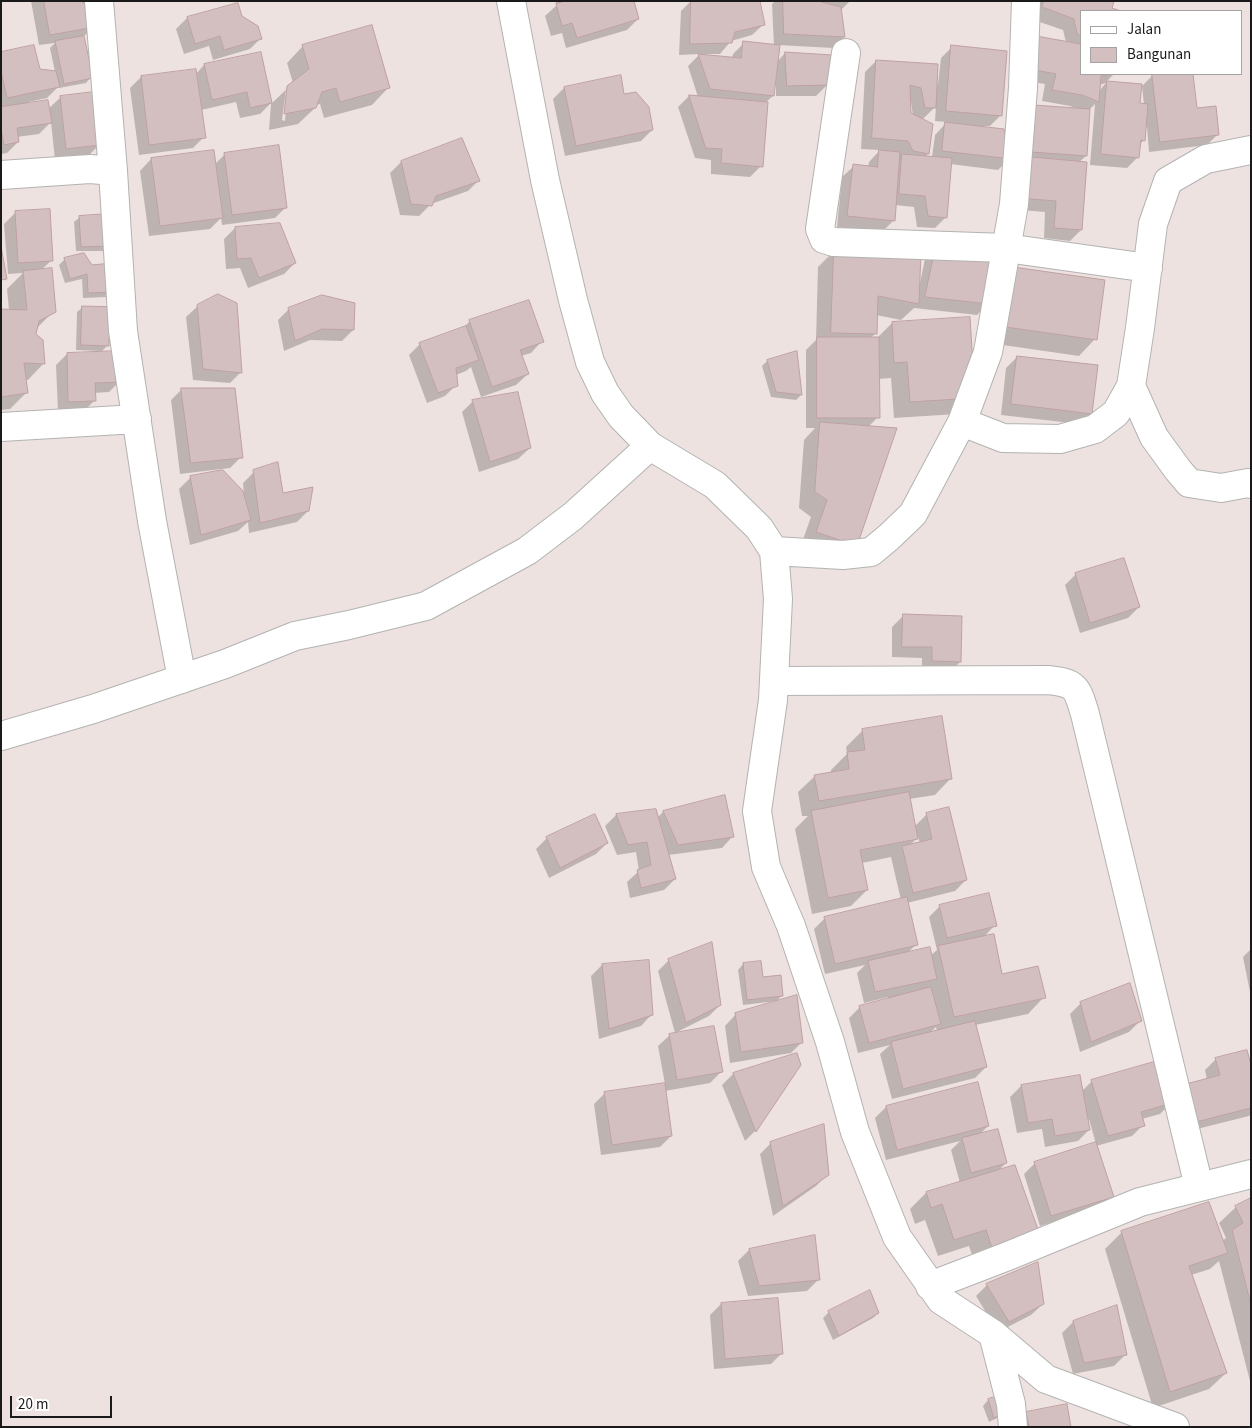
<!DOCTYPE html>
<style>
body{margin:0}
#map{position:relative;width:1252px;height:1428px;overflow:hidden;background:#ede2df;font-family:"Source Sans 3",sans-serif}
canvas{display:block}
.frame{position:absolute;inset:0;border:2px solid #1a1a1a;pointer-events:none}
.legend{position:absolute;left:1080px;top:10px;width:162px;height:65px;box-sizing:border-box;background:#fff;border:1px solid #a3a3a3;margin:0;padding:6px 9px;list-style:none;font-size:15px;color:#1a1a1a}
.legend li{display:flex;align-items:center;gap:10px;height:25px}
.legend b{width:25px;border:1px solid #a3a3a3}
.scale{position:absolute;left:10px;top:1396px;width:102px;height:22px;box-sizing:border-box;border:2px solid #1a1a1a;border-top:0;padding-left:6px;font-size:15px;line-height:18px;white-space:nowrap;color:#1a1a1a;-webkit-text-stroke:4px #fff;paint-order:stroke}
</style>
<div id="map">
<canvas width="1252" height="1428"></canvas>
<div class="frame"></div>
<ul class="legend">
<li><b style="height:6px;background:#fff"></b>Jalan</li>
<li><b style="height:14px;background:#d4bfc0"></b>Bangunan</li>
</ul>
<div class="scale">20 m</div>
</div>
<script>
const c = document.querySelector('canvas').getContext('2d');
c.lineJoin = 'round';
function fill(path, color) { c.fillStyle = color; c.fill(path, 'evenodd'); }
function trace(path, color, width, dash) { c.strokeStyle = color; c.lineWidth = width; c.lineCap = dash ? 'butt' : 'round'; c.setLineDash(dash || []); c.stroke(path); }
fill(new Path2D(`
 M31 1H79L94 27 83 37 91 77 86 83 59 88 58 87 47 98 28 102V104L48 109 61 97 99 145 88 156 55 160 51 122 39 134 17 137 18 142 7 153 1 154V53L39 70 55 72 50 48 55 43 39 45Z
 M555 1H633L638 19 627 30 566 48 562 33 551 36 545 16 557 5Z
 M691 1H759L764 24 752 35 731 41 720 54H704V56L732 59 733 54 744 43 774 46 772 4 775 1H850L841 10 844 37 833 48 778 45 777 62 785 53 827 85 816 96H776V85H774L773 96 765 103 761 166 750 177 711 174V160L695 158 678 107 689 96 698 97 688 66 700 54 679 55 681 11Z
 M1038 1H1113L1110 9 1118 11H1081V74H1114L1106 82 1140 85 1138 104 1144 105 1142 86 1153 75 1192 74 1195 109 1218 134 1207 145 1149 152 1147 127H1145L1144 140 1139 145 1138 157 1127 168 1090 165 1095 104 1089 110 1086 156 1079 162 1081 230 1070 241 1044 238 1045 212 1008 209 1011 169 1078 109 1070 106 1042 101 1045 84 1020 80 1066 42 1063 30 1031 19ZM1106 83 1099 91V85Z
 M237 4 241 17 261 38 250 49 213 60 209 46 184 54 176 29 187 18Z
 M303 46 388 88 372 105 324 118 320 104 316 105 315 108 298 124 269 130 271 104 293 83 287 63ZM286 89H288L285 121 282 120Z
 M952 47 1001 115 990 126H983V128L1009 159 998 170 950 164 946 217 935 228 917 227 914 207 895 205 893 221 882 232 837 227 842 177 854 166 868 167 869 162 880 150 861 149 865 72 876 61 938 84 941 58ZM911 102 913 116 910 114 909 103ZM936 106 935 121 947 122 935 135 932 157H925L928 154 922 120Z
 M204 65 271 103 260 114 240 118 236 102 201 110 204 137 193 148 139 155 130 88 141 77 196 74Z
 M564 88 623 96 652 130 641 141 565 156 553 99Z
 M462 140 479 180 468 191 431 204 419 216 400 215 390 173 401 162Z
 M225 154 286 207 275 218 222 225 221 218 210 229 149 236 140 171 151 159 215 164Z
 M15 213 52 260 41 270 54 311 36 329 35 335 44 363 28 380H25L27 392 10 409 1 410V310H9L7 289 23 273 8 274 4 224Z
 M80 217 109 245 103 251H76L74 222Z
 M235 228 295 263 284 274 248 288 240 268 226 269 224 239Z
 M936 248 988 304 977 315 914 308 901 320 876 315 875 334 870 338H877L892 323 974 397 957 414 894 418 891 378 878 379V417L868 427 856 546 800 548 811 517 799 508 804 440 815 428H806V350L816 340 818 267 835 250 920 283 925 259Z
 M65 259 91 266 111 265 107 297 83 298 82 279 65 283 59 265Z
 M997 285 1095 339 1079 356 989 343Z
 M198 306 241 372 230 383 193 380 186 317Z
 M83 307 115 338 109 343H108L107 346 102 351 76 350 77 312Z
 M289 309 353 330 342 341 310 340 284 351 278 320Z
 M470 321 542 341 531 353 521 356 528 374 516 385 481 397 471 367 466 371 456 375V385L445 396 427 403 409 355 420 344 463 328Z
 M67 354 120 381 109 392 94 393 95 400 84 411 58 412 56 365Z
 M1017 357 1091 413 1080 424 1001 415 1006 368Z
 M767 361 801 395 796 400 771 397 762 366Z
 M182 389 241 457 230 468 180 474 171 400Z
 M473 401 530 448 518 459 479 472 462 412Z
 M222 470 244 494 243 483 254 472 282 495 308 511 297 522 249 533 248 522 238 531 190 545 179 489 190 478 222 471Z
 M1076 574 1139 607 1128 618 1080 633 1065 585Z
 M903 616 960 662 949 673 922 672V658L892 657V627Z
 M862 731 951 778 935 795 909 799 914 827 926 815 966 880 955 891 907 903 917 944 907 953 931 955 937 950 929 917 940 906 995 925 983 938 1001 976 1044 997 1028 1014 975 1025 986 1067 975 1078 892 1099 880 1054 890 1045 858 1053 849 1018 860 1007 888 1000V997L864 1003 857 973 865 965 825 974 814 929 825 918 901 900 891 857 862 863 867 890 851 906 812 914 795 829 808 816H802L798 792 815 776 831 773V770L847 754 846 747ZM918 837 920 843 910 845ZM936 1027 937 1031 930 1033Z
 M724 797 733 836 722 848 668 855 675 879 664 890 630 898 627 882 639 871 636 852 617 855 605 826 616 815 655 810 657 818 663 812Z
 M547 838 607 843 596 854 549 878 536 849Z
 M1251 949V997L1243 957Z
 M669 960 720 1005 709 1016 675 1033 658 971Z
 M743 964 762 979 782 995 777 1001 743 1005 738 970Z
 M602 965 652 1014 641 1026 599 1039 591 976Z
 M1081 1003 1140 1021 1129 1032 1080 1052 1070 1014Z
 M736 1014 802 1042 791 1053 730 1063 725 1026Z
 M670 1035 721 1072 710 1083 665 1091 671 1136 660 1147 601 1155 594 1104 605 1093 665 1084 658 1046Z
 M1216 1059 1251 1070V1114L1249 1116 1185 1132 1207 1080 1205 1070Z
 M800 1065 755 1131 745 1141 722 1085 733 1074Z
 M1092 1081 1171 1103 1160 1114 1142 1119 1143 1125 1132 1136 1096 1146 1112 1196 1101 1207 1040 1226 1024 1174 1035 1163 1096 1144 1089 1119 1087 1120 1089 1130 1078 1141 1045 1147 1042 1129 1017 1133 1010 1097 1021 1086 1082 1091Z
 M886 1107 988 1126 979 1135 1006 1163 998 1171 1023 1254 977 1269 969 1246 938 1256 925 1220 915 1224 910 1209 926 1193 960 1183 951 1150 960 1141 886 1160 875 1118Z
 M771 1143 828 1174 816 1186 773 1216 760 1154Z
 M1251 1199V1385L1219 1261 1210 1269 1191 1275 1226 1373 1209 1389 1153 1408 1105 1249 1122 1232 1222 1241 1226 1238 1219 1223 1236 1207Z
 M814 1237 818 1280 807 1291 748 1296 738 1261 749 1250Z
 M987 1285 1043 1304 1031 1315 998 1332 976 1296Z
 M869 1292 878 1313 873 1318 833 1340 823 1318 829 1312Z
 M721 1304 782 1353 771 1364 714 1369 710 1315Z
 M1116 1306 1125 1355 1114 1366 1073 1374 1062 1333 1073 1322Z
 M1000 1397 1001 1416 989 1422 983 1406 988 1400Z
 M1026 1413 1070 1427H1016L1015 1424Z`), '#0003');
const building = new Path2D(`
 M44 1H81L91 7 95 27 50 35Z
 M565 1H634L639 19 577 38 572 23 562 26 556 4Z
 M691 1H760L765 25 735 32 732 43 690 44Z
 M783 1H818L841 7 845 37 784 34Z
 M1044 1H1114L1112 8 1121 11H1081V36L1077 34 1074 19 1042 7Z
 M238 3 242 16 258 26 262 39 224 50 220 36 195 44 187 17Z
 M372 25 390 88 340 102 336 88 322 92 316 108 284 114 287 86 309 69 302 45Z
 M84 36 93 78 64 84 55 41Z
 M1036 36 1081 44V74H1113L1101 76 1099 102 1082 95 1052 90 1056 74 1030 69Z
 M743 41 780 45 774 96 710 89 698 54 741 58Z
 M34 45 40 69 56 71 60 87 7 98 1 71V52Z
 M951 45 1007 51 1002 116 946 111Z
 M261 52 272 103 250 108 247 92 212 100 204 64Z
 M785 52 832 55 828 85 787 86Z
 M876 60 938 64 936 108H925L921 88 910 85 911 113 933 124 929 154 913 151 908 141 872 138Z
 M196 69 206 138 149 145 141 76Z
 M1152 74H1193L1197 108 1216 106 1219 135 1160 142Z
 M621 75 624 94 636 92 649 107 653 130 576 146 564 87Z
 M1107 81 1142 84 1140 103 1148 104 1145 141 1141 140 1139 158 1101 154Z
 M94 92 101 145 66 149 60 96Z
 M689 95 768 102 763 167 721 163 722 149 706 148Z
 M48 100 52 123 17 128 19 142 4 145 1 129V107Z
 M1034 105 1090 109 1087 156 1031 152Z
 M945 122 1004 129 1011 159 942 151Z
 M462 138 480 181 436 196 432 206 411 204 401 161Z
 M279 145 287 208 232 215 224 153Z
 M214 150 223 218 160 226 151 158Z
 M879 150 900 152 895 221 847 216 853 164 877 167Z
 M902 154 952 158 947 218 928 216 925 196 899 194Z
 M1021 156 1087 162 1082 230 1054 228 1056 201 1018 198Z
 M50 209 53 261 18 263 15 211Z
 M108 214 110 246 81 247 79 216Z
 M280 223 296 263 259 278 251 258 237 259 235 227Z
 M1 246 7 279 1 280Z
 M936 246 995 254 989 304 925 297Z
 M834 249 921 252 919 304 878 296 877 334 831 333Z
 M84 253 92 265 112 263 114 292 88 293 87 274 70 279 64 258Z
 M1013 267 1105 280 1097 340 1005 327Z
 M52 268 56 312 39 321 36 334 43 340 45 364 24 363 28 393 1 397V309L27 310 23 271Z
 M218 294 237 303 242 373 203 369 197 305Z
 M322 295 355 303 354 330 322 329 295 341 288 308Z
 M529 300 544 342 520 350 529 374 492 387 469 320Z
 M82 306 117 307 116 339 109 338V346L81 345Z
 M970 317 975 398 910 402 907 362 894 363 892 322Z
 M466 326 479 360 456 368 458 386 438 393 419 343Z
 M817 337H879L880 418H817Z
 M120 351 122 382 95 383 96 401 68 402 67 353Z
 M797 351 802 395 776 392 767 360Z
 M1017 356 1098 365 1092 414 1011 404Z
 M181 388H235L243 458 191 463Z
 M518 392 531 448 490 462 472 400Z
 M820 422 897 428 857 546 816 532 827 500 815 492Z
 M278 462 283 493 313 487 309 511 260 523 253 470Z
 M223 470 243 491 251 520 201 535 190 476Z
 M1124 558 1140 607 1090 623 1075 573Z
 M903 614 962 616 961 662 932 661V647H902Z
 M942 716 952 779 819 801 814 775 849 769 847 752 865 750 862 729Z
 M909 792 918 839 860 850 868 890 828 898 811 811Z
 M725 795 734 837 678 845 663 811Z
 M949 807 967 880 913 893 902 846 932 839 926 813Z
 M656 809 676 879 641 888 637 870 651 865 647 842 628 845 616 814Z
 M595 814 608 843 560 868 546 837Z
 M989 893 997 926 947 938 939 905Z
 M907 897 918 945 835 964 824 917Z
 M994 934 1002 974 1038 966 1046 998 954 1017 938 946Z
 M712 942 721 1005 686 1023 668 959Z
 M930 947 937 979 875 992 868 961Z
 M649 960 653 1015 609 1029 602 964Z
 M761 961 763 977 781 975 783 996 747 1000 743 963Z
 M1130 983 1142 1021 1091 1042 1080 1002Z
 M931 987 941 1024 869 1043 859 1006Z
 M797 995 803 1043 741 1052 735 1013Z
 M975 1021 987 1067 903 1089 891 1042Z
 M714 1026 723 1072 677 1080 669 1034Z
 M1247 1050 1251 1065V1108L1196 1122 1186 1084 1220 1075 1215 1058Z
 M797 1053 801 1065 756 1132 733 1073Z
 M1161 1060 1172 1103 1141 1112 1145 1126 1108 1136 1091 1080Z
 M1080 1075 1090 1130 1055 1136 1052 1119 1028 1123 1021 1085Z
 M978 1082 989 1126 897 1150 886 1106Z
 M665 1083 672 1136 612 1145 604 1092Z
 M824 1124 829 1175 783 1206 770 1142Z
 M998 1129 1007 1163 971 1173 962 1138Z
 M1096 1142 1114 1197 1051 1216 1034 1162Z
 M1015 1165 1041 1238 994 1254 986 1230 954 1240 942 1204 931 1208 926 1192Z
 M1251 1198V1305L1232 1230 1243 1223 1235 1206Z
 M1209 1202 1228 1253 1189 1266 1227 1373 1170 1392 1121 1231Z
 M815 1235 820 1280 759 1286 749 1249Z
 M1038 1262 1044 1304 1009 1322 986 1284Z
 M870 1290 879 1313 839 1336 828 1311Z
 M778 1298 783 1354 725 1359 721 1303Z
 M1117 1305 1127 1355 1084 1363 1073 1321Z
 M1001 1395 1007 1411 994 1418 988 1399Z
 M1067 1404 1071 1427H1029L1026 1412Z`);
fill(building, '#d4bfc0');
trace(building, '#bfa0a1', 1);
const minor = new Path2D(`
 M99 1 113 171
 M511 1 545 180 573 300 590 362 605 393 621 416 650 446 715 485 759 528 774 551 778 599 773 700 757 811 766 867 791 926 830 1042 855 1132 897 1237 941 1300 993 1334 1046 1379 1175 1427
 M846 53 820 229 824 239 834 242 1006 248 1148 268
 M1 175 90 169 113 171 123 331 152 521 182 679
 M1131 386 1154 437 1178 470 1189 483 1221 488 1248 483 1251 484
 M962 422 1003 438 1060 439 1095 429 1116 413 1131 386 1140 328 1153 224 1168 181 1206 159 1251 150
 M1 427 137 419
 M774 551 843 555 871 552 889 537 913 514 962 422 988 352 1014 204 1023 88 1026 1
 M774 681 1048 680C1077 683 1077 688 1085 714L1199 1187
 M1 736 93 709 225 664 295 636 349 625 426 606 527 551 573 516 650 446
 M930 1286 1008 1256 1140 1202 1251 1174
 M993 1334 1011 1404 1013 1427`);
trace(minor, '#b3b3b3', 30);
trace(minor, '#fff', 28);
</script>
